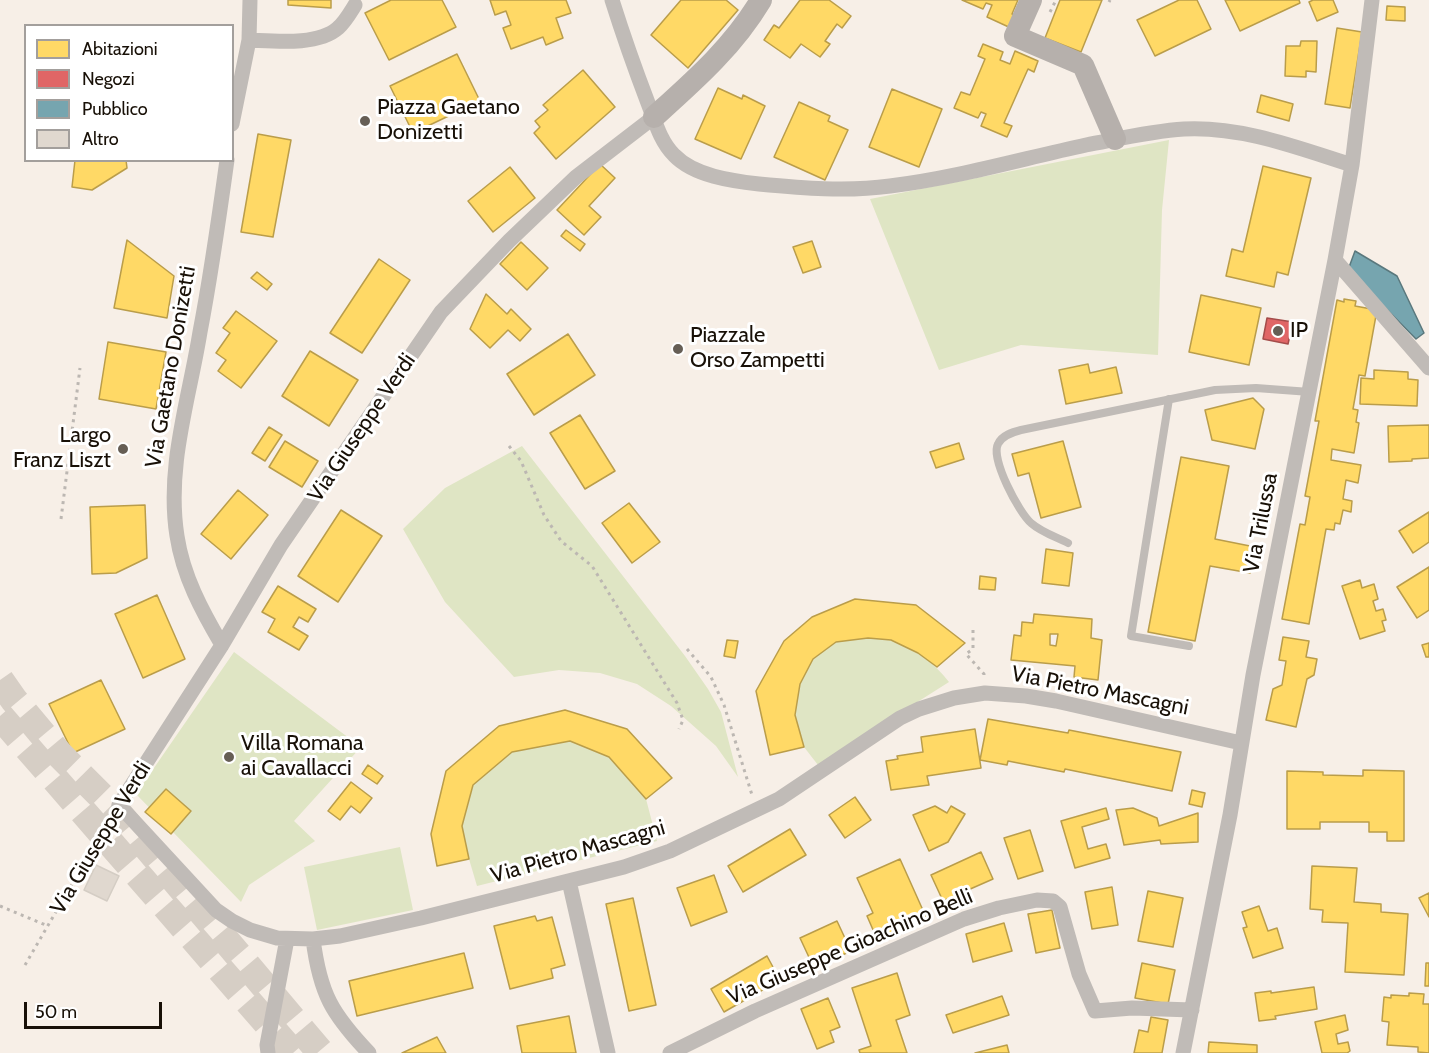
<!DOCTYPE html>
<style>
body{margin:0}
#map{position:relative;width:1429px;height:1053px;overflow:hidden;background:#f7efe7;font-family:Cabin,sans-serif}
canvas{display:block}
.legend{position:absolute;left:24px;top:24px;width:210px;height:138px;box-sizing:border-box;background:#fff;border:2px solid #a39f9c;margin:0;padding:8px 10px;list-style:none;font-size:18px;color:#181007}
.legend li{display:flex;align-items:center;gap:12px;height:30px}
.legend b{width:30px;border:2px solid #a39f9c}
.scale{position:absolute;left:24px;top:1002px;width:138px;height:27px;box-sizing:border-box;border:3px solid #181007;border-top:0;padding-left:8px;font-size:18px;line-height:21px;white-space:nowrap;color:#181007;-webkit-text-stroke:4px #fff;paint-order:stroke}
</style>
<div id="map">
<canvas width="1429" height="1053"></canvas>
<ul class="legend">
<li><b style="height:16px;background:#ffd966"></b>Abitazioni</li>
<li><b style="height:16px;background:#e06666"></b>Negozi</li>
<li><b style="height:16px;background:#76a5af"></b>Pubblico</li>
<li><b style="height:16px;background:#e0d8cf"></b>Altro</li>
</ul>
<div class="scale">50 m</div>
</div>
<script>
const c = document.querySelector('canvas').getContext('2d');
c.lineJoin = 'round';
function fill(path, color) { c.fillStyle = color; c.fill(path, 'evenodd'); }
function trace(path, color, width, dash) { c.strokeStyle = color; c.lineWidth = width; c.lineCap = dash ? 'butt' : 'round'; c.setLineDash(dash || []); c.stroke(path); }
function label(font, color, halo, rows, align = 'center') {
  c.font = font + ' Cabin,sans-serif'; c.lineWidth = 6; c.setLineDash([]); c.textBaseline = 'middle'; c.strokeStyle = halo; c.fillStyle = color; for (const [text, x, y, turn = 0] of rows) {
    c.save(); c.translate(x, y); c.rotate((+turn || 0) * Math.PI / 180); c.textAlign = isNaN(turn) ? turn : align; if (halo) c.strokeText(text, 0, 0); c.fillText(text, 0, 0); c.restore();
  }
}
fill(new Path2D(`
 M1169 140 1162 210 1158 355 1021 345 939 370 870 199Z
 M522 446 685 656 708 689 721 712 738 777 716 746 671 706 637 684 600 673 559 670 514 677 445 602 403 529 445 488Z
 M868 638C876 639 885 638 892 640 915 647 934 663 949 682L818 765 804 747 795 715 800 684 813 659 836 642Z
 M234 652 361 747 294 821 315 841 249 885 241 902 136 794Z
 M570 741 609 757 646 799 657 841 477 886 469 859 462 826 473 785 512 752Z
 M400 847 413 910 317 930 304 867Z`), '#dfe5c4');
const homes = new Path2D(`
 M288 0H331V8L288 5Z
 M391 0H442L456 27 389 60 365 13Z
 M490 0H566L571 13 556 18 563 38 546 45 543 37 511 49 503 28 511 25 506 11 495 15Z
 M681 0H726L738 10 688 68 651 35Z
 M800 0H829L851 16 842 28 837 24 825 41 830 44 820 57 801 44 790 58 764 40 774 25 779 28Z
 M962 0H1018L1012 14 1018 17 1013 29 987 17 992 5 986 3 983 9Z
 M1060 0H1102L1081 52 1045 38Z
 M1179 0H1197L1211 29 1155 56 1137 20Z
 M1225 0H1299L1300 3 1240 31Z
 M1313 0H1333L1338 12 1317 21 1309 2Z
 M1387 6 1405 7V21L1386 20Z
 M1337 28 1362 32 1350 108 1325 104Z
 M1301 41H1317L1316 72 1306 71V77L1285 76 1286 46H1300Z
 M983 44 1003 52 1000 60 1010 64 1015 51 1038 61 1034 72 1028 69 1004 123 1012 126 1007 137 981 126 986 114 981 112 978 118 954 108 961 92 970 95 985 59 978 56Z
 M457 54 480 101 413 133 390 86Z
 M583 70 615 107 556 159 534 133 540 127 535 121 548 110 543 105Z
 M718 88 742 99 743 95 765 106 741 159 695 139Z
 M892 89 942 109 919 167 869 147Z
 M1261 95 1293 104 1289 121 1257 112Z
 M799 102 830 116 828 121 848 130 825 180 774 157Z
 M258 134 291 140 273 237 241 232Z
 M75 160H126L127 168 92 190 72 187Z
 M600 164 615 178 589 206 601 217 584 235 557 210Z
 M1263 166 1311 178 1288 275 1277 272 1274 287 1226 276 1232 249 1243 252Z
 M510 167 535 198 493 232 468 201Z
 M566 230 585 244 580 251 561 236Z
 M127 240 174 276 167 318 114 308Z
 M812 241 821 267 803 273 793 247Z
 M521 242 548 268 527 290 500 264Z
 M379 259 410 280 362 353 330 333Z
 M257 272 272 284 267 290 251 278Z
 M486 294 507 314 511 309 531 329 520 341 508 330 490 348 470 329Z
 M1201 295 1261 308 1249 365 1189 352Z
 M1344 299 1356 301 1355 306 1377 310 1365 376 1359 375 1353 409 1358 410 1356 422 1359 423 1354 453 1332 449 1331 460 1361 465 1358 483 1346 480 1343 499 1352 501 1351 512 1343 510 1340 524 1335 523 1334 530 1326 529 1309 624 1282 619 1300 524 1305 525 1310 497 1305 496 1319 421H1315L1337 300 1344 302Z
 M236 311 277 341 241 388 218 371 226 360 216 353 230 333 223 328Z
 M568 334 595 375 534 415 507 374Z
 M108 342 166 352 156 409 99 399Z
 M310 351 358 380 329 426 282 396Z
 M1088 364 1090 373 1116 367 1122 393 1066 404 1059 370Z
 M1374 370 1408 372V379L1418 380 1417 406 1360 404 1361 378 1374 379Z
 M1253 398 1264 409 1255 449 1212 440 1205 410Z
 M580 415 615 471 585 489 550 433Z
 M1429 425V458L1412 459V461L1389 462 1388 426Z
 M269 427 282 435 265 461 252 453Z
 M285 441 318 461 302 487 269 467Z
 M1063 441 1081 507 1041 518 1029 473 1018 476 1012 454Z
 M959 443 964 459 936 468 930 452Z
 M1181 457 1229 466 1215 539 1255 547 1250 573 1210 566 1195 641 1148 632Z
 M238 490 268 515 231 559 201 534Z
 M629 503 660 542 632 563 602 523Z
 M145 505 147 558 116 573 92 574 90 507Z
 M341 510 382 536 338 602 298 576Z
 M1429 512V542L1413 553 1399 531Z
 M1046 549 1073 553 1069 586 1042 583Z
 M1429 567V610L1417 618 1397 587Z
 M980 576 996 578 995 590 979 589Z
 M1360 580 1362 588 1374 584 1378 599 1373 601 1376 611 1383 609 1386 620 1382 621 1385 631 1360 639 1342 586Z
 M278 586 316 609 308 622 299 617 293 627 308 636 299 650 268 632 275 619 262 612Z
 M157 595 185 659 143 678 115 614Z
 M855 599 916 605 965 643 937 667 918 653 891 640 868 638 836 642 813 659 800 684 795 715 804 747 770 755 756 691 784 641 812 617Z
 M1034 614 1092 619 1091 638 1102 640 1098 680 1074 677 1075 666 1011 660 1014 635 1021 636 1022 622 1033 623ZM1050 634H1058L1056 646 1050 645Z
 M1283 637 1309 641 1306 657 1317 659 1314 675 1307 679 1296 727 1266 720 1273 689 1282 685 1286 661 1279 660Z
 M727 640 738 641 735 658 724 656Z
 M1429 643V657H1426L1422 645Z
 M101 680 125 729 73 753 49 704Z
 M565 710 627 729 672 778 646 799 609 757 570 741 512 752 473 785 462 826 469 859 437 866 431 834 446 771 499 726Z
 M988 719 1068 733 1069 730 1181 752 1172 791 1065 769 1064 772 1008 761 1007 765 980 760Z
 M975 729 981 768 927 776 929 785 891 790 886 761 898 759 897 756 923 752 921 737Z
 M368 765 383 776 377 784 362 774Z
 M1363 770 1404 771V841H1387V832H1369V822H1320V829H1287V771L1323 772V775L1363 776Z
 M351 782 372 798 360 813 351 806 340 820 328 811Z
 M166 789 191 811 171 834 145 812Z
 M1192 790 1205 793 1202 807 1189 804Z
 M855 797 871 820 845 838 829 815Z
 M935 806 947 813 951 806 965 814 948 842 929 851 913 815Z
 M1106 808 1109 819 1082 827 1088 849 1106 844 1110 858 1075 868 1061 821Z
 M1133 808 1157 818 1159 826 1198 813V842L1161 844 1160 840 1124 845 1116 810Z
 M790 829 806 855 743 892 728 866Z
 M1030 830 1043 871 1018 879 1004 838Z
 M981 852 993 879 943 901 931 875Z
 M900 859 926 917 877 939 867 916 873 913 857 878Z
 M1312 866 1357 868 1354 902 1381 904V912L1408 914 1404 975 1345 972 1348 923 1322 922 1323 910 1310 909Z
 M714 875 727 912 691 926 677 888Z
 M1112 887 1118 925 1092 929 1085 892Z
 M1148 891 1183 898 1173 947 1138 941Z
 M1429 893V917L1419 898Z
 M633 898 656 1005 629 1011 606 904Z
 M1259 906 1268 931 1277 928 1283 948 1253 958 1243 928 1247 927 1242 912Z
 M1052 910 1060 948 1036 953 1028 914Z
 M535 916 537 921 552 917 565 965 551 969 553 978 510 989 494 926Z
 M837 921 851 951 814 968 800 938Z
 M1004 923 1012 951 973 962 966 934Z
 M464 953 473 988 357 1016 349 981Z
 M767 956 780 980 724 1012 711 989Z
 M1142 963 1175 970 1168 1004 1135 998Z
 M1426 963H1429V986H1425Z
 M897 973 910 1015 896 1020 907 1053H860L859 1050 871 1046 852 988Z
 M1314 987 1317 1009 1275 1016 1276 1019 1259 1021 1255 993 1271 991V993Z
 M1409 993 1424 994 1423 1004H1429V1053L1418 1052V1047L1387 1045 1389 1022 1382 1021 1384 997 1391 998V995L1409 996Z
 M1002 996 1009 1015 953 1033 946 1015Z
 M828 998 840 1027 830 1031 834 1042 817 1049 801 1009Z
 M1345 1015 1348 1030 1336 1034 1338 1044 1348 1042 1350 1051 1347 1053H1322L1315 1022Z
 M569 1016 576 1053H522L517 1026Z
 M1151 1017 1168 1020 1162 1053H1134L1139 1030 1148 1032Z
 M437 1037 446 1053H402Z
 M1209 1042 1257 1045V1053H1208Z
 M1007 1045 1009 1053H975Z`);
fill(homes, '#ffd966');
trace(homes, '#ba9d4a', 1.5);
const shops = new Path2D(`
 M1267 318 1293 322 1288 344 1263 339Z`);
fill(shops, '#e06666');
trace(shops, '#a44c4a', 1.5);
const public = new Path2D(`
 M1355 251 1397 276 1424 333 1416 339 1348 270Z`);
fill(public, '#76a5af');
trace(public, '#5a787d', 1.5);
const building = new Path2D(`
 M96 865 119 876 107 901 84 890Z`);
fill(building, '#e0d8cf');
trace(building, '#d4cdc4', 1.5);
trace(new Path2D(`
 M0 680 14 700 60 755 119 814 321 1053
 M0 716 293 1053`), '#d6cec5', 28, [28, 14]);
trace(new Path2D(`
 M1109 2 1110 0
 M1050 12 1056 0
 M509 446 521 461 544 515 561 541 592 566 677 703 683 720 679 729
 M61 519 80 368
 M973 630V649L966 654 984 674V677
 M687 649 711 677 724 705 752 795
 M0 906 48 926
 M25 965 110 819`), '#bcb7b2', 3, [3, 4.5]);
trace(new Path2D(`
 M1169 399 1131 636 1189 646
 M1068 543C1056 537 1041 532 1031 523 1019 513 990 458 998 444 1002 435 1013 432 1021 430L1215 390 1256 388 1310 392`), '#c0bbb7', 8);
trace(new Path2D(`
 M612 0C623 35 635 69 648 103 655 121 660 141 674 155 694 176 732 181 759 184 802 188 846 192 890 186 956 178 1021 159 1086 145 1118 139 1151 131 1184 129 1242 126 1298 148 1352 165
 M249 40C274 41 318 46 338 28 345 22 350 13 355 5
 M654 117 576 177 509 241 441 312 281 545 222 645 119 805 216 910 232 921 250 930 277 938 313 939 340 936 421 918 624 867 670 851 779 799 900 718 919 709 954 698 985 693 1026 696 1056 701 1241 743
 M232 124 249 40 250 0
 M1335 260 1429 368
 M222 645C202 611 183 576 177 536 166 467 189 400 200 332 211 275 219 218 227 160
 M569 881 608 1053
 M313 939C320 994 332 1014 369 1053
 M268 1053 267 1045 287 939
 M670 1053 755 1011 964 919 999 908 1037 900 1053 901 1060 907 1079 974 1095 1011 1132 1008 1192 1010
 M1183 1053 1230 815 1253 675 1335 260 1352 165 1372 0`), '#c0bbb7', 15);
trace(new Path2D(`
 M1031 0 1015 36 1083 65 1115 139
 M654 117C694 81 733 47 761 0`), '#b6b0ac', 22);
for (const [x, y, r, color] of [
 [365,121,6,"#665e55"],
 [1278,331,6,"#665e55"],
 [678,349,6,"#665e55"],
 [123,449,6,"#665e55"],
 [229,757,6,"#665e55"]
]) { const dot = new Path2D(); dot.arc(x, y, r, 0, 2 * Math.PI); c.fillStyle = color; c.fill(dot); trace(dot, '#fff', 2); }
label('22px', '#181007', '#fff', [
 ["Piazza Gaetano",377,108],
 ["Donizetti",377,133],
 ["IP",1290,331],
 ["Piazzale",690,336],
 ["Orso Zampetti",690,361],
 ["Largo",111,436,"right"],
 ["Franz Liszt",111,461,"right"],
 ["Villa Romana",241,744],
 ["ai Cavallacci",241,769]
], 'left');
label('22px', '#181007', '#fff', [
 ["Via Gaetano Donizetti",171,367,-80],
 ["Via Giuseppe Verdi",362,428,-56],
 ["Via Trilussa",1261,523,-79],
 ["Via Pietro Mascagni",1100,691,11],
 ["Via Giuseppe Verdi",101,838,-59],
 ["Via Pietro Mascagni",578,852,-16],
 ["Via Giuseppe Gioachino Belli",850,947,-23]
]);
</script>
